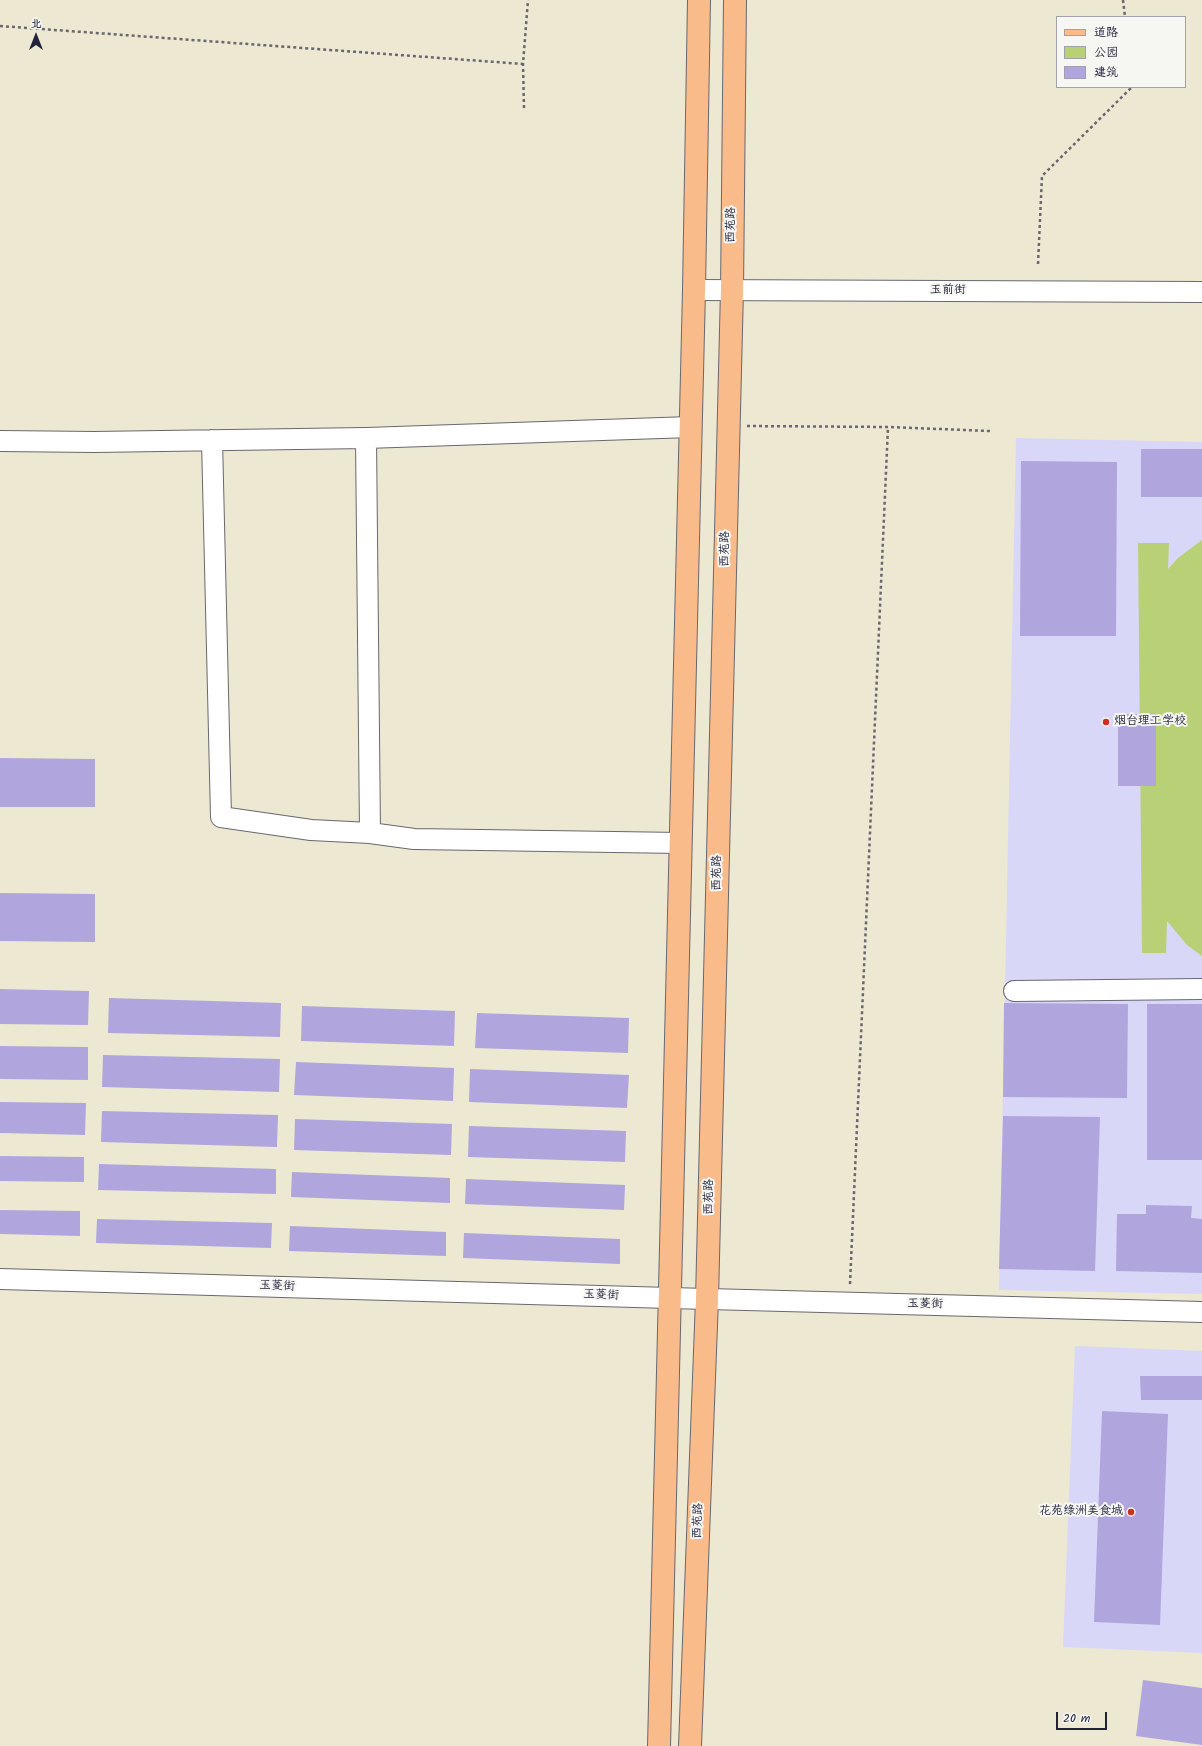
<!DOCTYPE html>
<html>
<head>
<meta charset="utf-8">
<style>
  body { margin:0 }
  #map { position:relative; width:1202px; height:1746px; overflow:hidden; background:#ede8d1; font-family:Kalam,"LXGW WenKai TC",sans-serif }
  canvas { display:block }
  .legend { position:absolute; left:1056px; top:16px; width:130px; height:72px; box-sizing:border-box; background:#f6f6f2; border:1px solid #a1a1a9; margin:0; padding:5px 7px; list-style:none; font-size:12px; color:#22223b }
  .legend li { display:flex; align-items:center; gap:8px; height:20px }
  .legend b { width:20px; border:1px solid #a1a1a9 }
  .north { position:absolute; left:16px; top:16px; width:40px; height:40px; -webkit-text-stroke:3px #f6f6f2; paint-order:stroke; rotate:0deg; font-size:11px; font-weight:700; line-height:16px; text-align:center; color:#22223b }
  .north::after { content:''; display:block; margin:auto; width:14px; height:18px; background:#22223b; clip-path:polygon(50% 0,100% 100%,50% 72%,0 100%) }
  .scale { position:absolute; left:1056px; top:1712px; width:51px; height:18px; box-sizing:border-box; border:2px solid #22223b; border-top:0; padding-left:5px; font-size:12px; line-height:14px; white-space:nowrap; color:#22223b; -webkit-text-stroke:3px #f6f6f2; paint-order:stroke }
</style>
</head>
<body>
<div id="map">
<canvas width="1202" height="1746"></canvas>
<ul class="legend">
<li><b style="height:5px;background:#fabb8b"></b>道路</li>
<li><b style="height:11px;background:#b8d176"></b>公园</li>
<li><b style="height:11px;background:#b1a5de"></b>建筑</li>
</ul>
<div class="north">北</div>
<div class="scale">20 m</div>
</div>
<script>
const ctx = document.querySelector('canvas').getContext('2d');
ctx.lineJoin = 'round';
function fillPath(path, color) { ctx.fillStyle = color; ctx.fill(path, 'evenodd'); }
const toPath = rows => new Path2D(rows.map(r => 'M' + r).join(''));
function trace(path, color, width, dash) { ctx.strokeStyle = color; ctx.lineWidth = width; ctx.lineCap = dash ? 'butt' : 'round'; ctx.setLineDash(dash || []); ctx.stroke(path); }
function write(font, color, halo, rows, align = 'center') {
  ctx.font = font + ' Kalam,"LXGW WenKai TC",sans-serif'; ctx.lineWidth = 4; ctx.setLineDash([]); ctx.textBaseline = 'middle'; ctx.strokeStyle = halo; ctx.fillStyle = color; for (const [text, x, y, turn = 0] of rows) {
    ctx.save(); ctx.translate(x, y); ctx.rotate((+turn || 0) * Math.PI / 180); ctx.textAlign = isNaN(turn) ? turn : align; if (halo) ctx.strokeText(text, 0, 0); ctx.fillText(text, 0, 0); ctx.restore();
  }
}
fillPath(toPath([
  [1016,438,1202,442,1202,1294,999,1290],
  [1075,1346,1202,1351,1202,1653,1063,1647]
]), '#d8d7f8');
fillPath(toPath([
  [1202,540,1202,956,1187,945,1167,921,1166,953,1142,953,1138,543,1169,543,1168,569,1178,558]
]), '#b8d176');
fillPath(toPath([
  [1141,449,1202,449,1202,497,1141,497],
  [1021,461,1117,462,1116,636,1020,636],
  [1118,714,1156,714,1156,786,1118,786],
  [0,758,95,759,95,807,0,807],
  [0,893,95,894,95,942,0,941],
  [0,989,89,991,88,1025,0,1024],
  [109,998,281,1003,280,1037,108,1033],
  [1004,1003,1128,1004,1127,1098,1003,1097],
  [1147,1004,1202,1004,1202,1160,1147,1160],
  [302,1006,455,1011,454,1046,301,1041],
  [477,1013,629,1018,628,1053,475,1048],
  [0,1046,88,1047,88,1080,0,1079],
  [103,1055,280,1059,279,1092,102,1087],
  [296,1062,454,1068,453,1101,294,1095],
  [470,1069,629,1075,627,1108,469,1102],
  [0,1102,86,1103,85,1135,0,1133],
  [102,1111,278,1115,277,1147,101,1142],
  [1003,1116,1100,1117,1095,1271,999,1269],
  [295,1119,452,1124,451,1155,294,1150],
  [469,1126,626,1131,625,1162,468,1157],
  [0,1156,84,1157,84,1182,0,1181],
  [99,1164,276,1169,276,1194,98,1190],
  [292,1172,450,1178,450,1203,291,1197],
  [466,1179,625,1185,624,1210,465,1204],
  [1146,1205,1192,1206,1191,1218,1202,1219,1202,1273,1116,1271,1117,1214,1146,1214],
  [0,1210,80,1211,80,1236,0,1234],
  [97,1219,272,1223,271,1248,96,1243],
  [290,1226,446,1232,446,1256,289,1251],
  [464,1233,620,1239,620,1264,463,1258],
  [1140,1376,1202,1376,1202,1400,1141,1400],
  [1102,1411,1168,1414,1160,1625,1094,1622],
  [1143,1680,1202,1688,1202,1745,1136,1736]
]), '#b1a5de');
const minor = toPath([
  [694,290,1202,292],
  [366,438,370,833],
  [212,440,221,817,311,830,370,833,414,839,681,843],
  [0,441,94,442,366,438,691,427],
  [1014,991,1202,989],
  [0,1279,670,1298,1202,1312]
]);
const major = toPath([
  [659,1746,694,290,699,0],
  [690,1746,707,1299,732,290,735,0]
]);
trace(minor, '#696770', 22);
trace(major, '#696770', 24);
trace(toPath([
  [1123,0,1125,17],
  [0,26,523,64],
  [524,108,523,64,528,0],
  [1038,264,1042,176,1132,87],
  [747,426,888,427,990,431],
  [850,1284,888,427]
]), '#696770', 2.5, [3, 3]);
trace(minor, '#fff', 20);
trace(major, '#fabb8b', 22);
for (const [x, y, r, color] of [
  [1106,722,4,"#c8321e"],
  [1131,1512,4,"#c8321e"]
]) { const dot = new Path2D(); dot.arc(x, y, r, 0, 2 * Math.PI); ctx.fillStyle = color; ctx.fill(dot); trace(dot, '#f6f6f2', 1.5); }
write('12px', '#22223b', '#f6f6f2', [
  ["西苑路",732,225,-89],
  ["玉前街",948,291],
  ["西苑路",726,549,-89],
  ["西苑路",718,873,-89],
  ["西苑路",710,1197,-89],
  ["玉菱街",277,1287,2],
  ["玉菱街",601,1296,2],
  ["玉菱街",925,1305,1],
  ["西苑路",699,1521,-88]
]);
write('12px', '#22223b', '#f6f6f2', [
  ["烟台理工学校",1114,722],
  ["花苑绿洲美食城",1123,1512,"right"]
], 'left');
</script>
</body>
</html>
